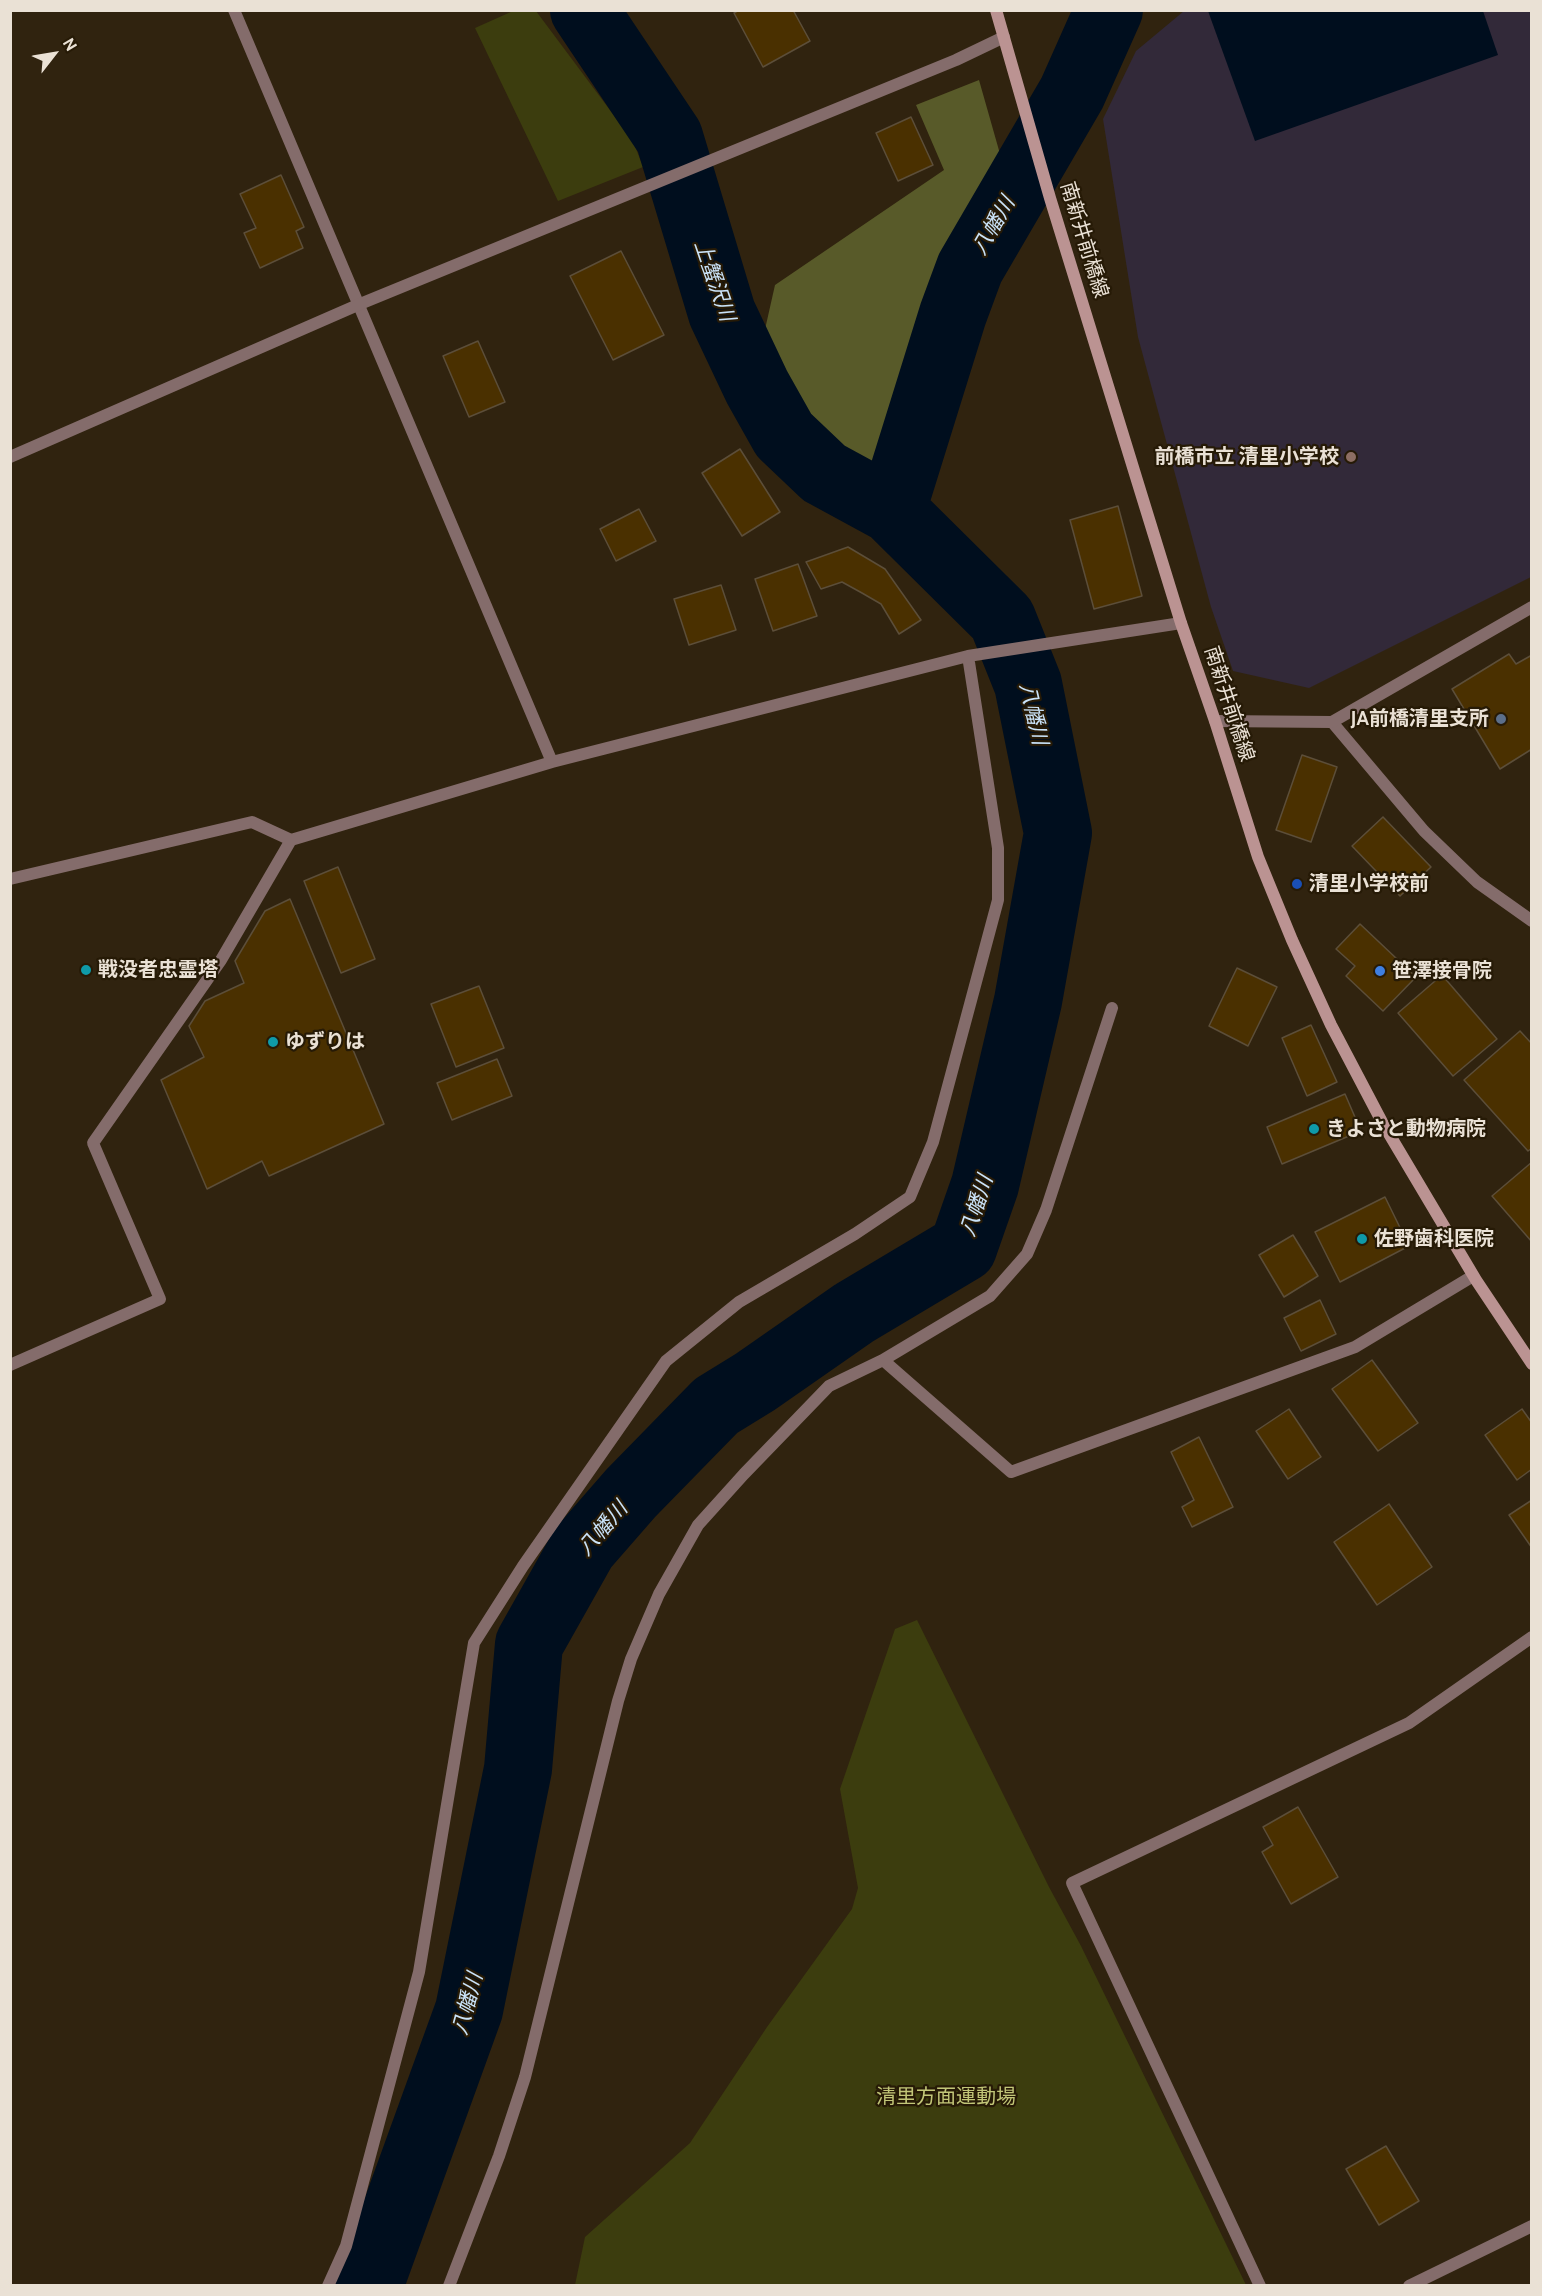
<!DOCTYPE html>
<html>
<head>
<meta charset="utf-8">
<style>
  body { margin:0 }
  #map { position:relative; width:1542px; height:2296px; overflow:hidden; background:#30230f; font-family:Cabin,sans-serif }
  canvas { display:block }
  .frame { position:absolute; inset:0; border:12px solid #eae1d5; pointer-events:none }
  .north { position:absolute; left:24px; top:24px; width:60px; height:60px; -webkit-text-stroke:4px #261a06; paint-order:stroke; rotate:59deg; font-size:16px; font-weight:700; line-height:24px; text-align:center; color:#eae1d5 }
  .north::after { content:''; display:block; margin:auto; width:21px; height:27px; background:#eae1d5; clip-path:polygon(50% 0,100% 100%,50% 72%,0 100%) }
</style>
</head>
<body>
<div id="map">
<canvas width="1542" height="2296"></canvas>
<div class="frame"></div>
<div class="north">N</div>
</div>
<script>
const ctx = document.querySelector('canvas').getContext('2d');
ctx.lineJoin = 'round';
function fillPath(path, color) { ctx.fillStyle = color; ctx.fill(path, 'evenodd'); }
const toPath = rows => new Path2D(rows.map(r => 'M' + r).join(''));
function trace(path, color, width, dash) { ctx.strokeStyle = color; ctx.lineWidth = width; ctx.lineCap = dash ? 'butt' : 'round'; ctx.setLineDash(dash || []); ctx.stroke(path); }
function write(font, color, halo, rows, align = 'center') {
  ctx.font = font + ' Cabin,"Noto Sans JP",sans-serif'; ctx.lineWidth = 4.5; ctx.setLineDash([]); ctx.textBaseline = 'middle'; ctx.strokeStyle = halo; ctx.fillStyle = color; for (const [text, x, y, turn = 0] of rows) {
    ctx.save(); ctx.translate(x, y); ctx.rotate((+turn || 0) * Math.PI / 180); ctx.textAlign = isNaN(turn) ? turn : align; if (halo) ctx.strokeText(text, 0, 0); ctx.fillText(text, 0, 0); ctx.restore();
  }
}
fillPath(toPath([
  [1184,11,1531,11,1531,577,1309,688,1233,671,1211,607,1138,337,1103,119,1136,51]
]), '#322939');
fillPath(toPath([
  [513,11,536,11,633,141,643,167,558,201,475,28],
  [917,1620,1049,1887,1081,1946,1246,2285,575,2285,585,2237,690,2143,767,2027,852,1909,858,1888,840,1789,895,1629]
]), '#3c3d0e');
fillPath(toPath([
  [979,80,1002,161,957,249,884,483,811,435,759,356,775,285,944,170,916,105]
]), '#585a29');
fillPath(toPath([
  [1208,11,1483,11,1498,55,1255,141]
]), '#000e1e');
trace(toPath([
  [892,510,953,314,970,268,1072,93,1109,10],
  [369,2286,469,2010,518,1769,529,1644,583,1548,631,1493,716,1406,755,1382,854,1313,963,1248,985,1185,1028,1001,1058,833,1028,684,1002,619,892,510,824,473,784,435,757,387,722,313,669,137,584,10]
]), '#000e1e', 68);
const building = toPath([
  [739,10,793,10,810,41,763,67,734,13,739,10],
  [911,117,933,165,898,181,876,133,911,117],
  [281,175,304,227,296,231,303,248,260,268,244,233,256,228,240,194,281,175],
  [621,251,664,335,613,360,570,276,621,251],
  [478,341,505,402,469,417,443,356,478,341],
  [740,449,780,512,742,536,702,473,740,449],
  [1118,506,1142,596,1094,609,1070,520,1118,506],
  [639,509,656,541,616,561,600,529,639,509],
  [848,547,885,569,921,620,899,634,881,604,862,593,842,582,821,589,806,562,848,547],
  [798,564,817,616,773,631,755,579,798,564],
  [721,585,736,630,689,645,674,599,721,585],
  [1509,654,1516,664,1532,655,1532,749,1500,769,1452,689,1509,654],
  [1302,755,1337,767,1311,842,1276,830,1302,755],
  [1383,817,1431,867,1400,896,1352,846,1383,817],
  [338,867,375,959,341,973,304,881,338,867],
  [290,899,384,1124,269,1176,262,1161,207,1189,161,1080,204,1057,189,1026,205,1001,244,983,235,961,265,911,290,899],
  [1360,924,1416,977,1383,1011,1346,976,1355,966,1336,949,1360,924],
  [1237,968,1277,987,1248,1046,1209,1026,1237,968],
  [1442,975,1497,1039,1453,1076,1398,1013,1442,975],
  [479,986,504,1048,456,1067,431,1004,479,986],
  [1311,1025,1337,1082,1307,1096,1282,1038,1311,1025],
  [1520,1031,1532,1044,1532,1148,1528,1151,1464,1080,1520,1031],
  [497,1059,512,1096,452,1120,437,1083,497,1059],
  [1345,1094,1361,1131,1282,1164,1267,1127,1345,1094],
  [1532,1162,1532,1242,1492,1196,1532,1162],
  [1385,1197,1409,1246,1340,1282,1315,1232,1385,1197],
  [1293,1235,1318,1276,1284,1297,1259,1255,1293,1235],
  [1320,1300,1336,1334,1301,1351,1284,1318,1320,1300],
  [1372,1360,1418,1423,1378,1451,1332,1389,1372,1360],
  [1289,1409,1321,1457,1288,1479,1256,1431,1289,1409],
  [1522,1409,1532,1423,1532,1469,1517,1480,1485,1435,1522,1409],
  [1199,1437,1233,1507,1192,1527,1182,1507,1194,1500,1171,1452,1199,1437],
  [1532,1500,1532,1548,1509,1515,1532,1500],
  [1389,1504,1432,1567,1377,1605,1334,1542,1389,1504],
  [1298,1807,1338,1877,1291,1904,1262,1852,1273,1845,1263,1827,1298,1807],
  [1386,2146,1419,2201,1379,2225,1346,2169,1386,2146]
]);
fillPath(building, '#4a3000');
trace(building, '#5c4e39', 1.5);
trace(toPath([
  [234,10,552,762],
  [1332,722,1424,831,1477,882,1532,921],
  [10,879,252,822,291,840,552,762,968,656,1181,623],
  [883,1360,1011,1472,1355,1347,1473,1276],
  [10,1365,160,1299,93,1143,221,960,291,840],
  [328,2286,346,2246,419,1972,474,1643,523,1566,666,1361,739,1302,855,1234,910,1197,933,1142,998,900,998,848,968,656],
  [449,2286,499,2156,525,2077,618,1701,631,1659,659,1594,698,1525,744,1474,829,1386,883,1360,990,1296,1027,1254,1046,1210,1112,1008],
  [1260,2286,1072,1883,1409,1723,1532,1637],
  [1409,2286,1532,2226]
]), '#846c6b', 12);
trace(toPath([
  [10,457,360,304,956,60,1004,37],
  [1215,721,1332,722,1532,607]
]), '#846c6b', 12);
trace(toPath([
  [996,10,1050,198,1181,623,1215,721,1258,857,1292,940,1331,1025,1382,1122,1476,1280,1532,1364]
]), '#bb9392', 12);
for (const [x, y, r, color] of [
  [1351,457,6,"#8d6e63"],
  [1501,719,6,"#5c6f8a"],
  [1297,884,6,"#1a4fb4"],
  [86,970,6,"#0f9aa8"],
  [1380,971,6,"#3f7fe0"],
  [273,1042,6,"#0f9aa8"],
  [1314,1129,6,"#0f9aa8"],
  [1362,1239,6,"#0f9aa8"]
]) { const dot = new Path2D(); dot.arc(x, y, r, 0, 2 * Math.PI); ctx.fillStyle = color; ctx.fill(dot); trace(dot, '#261a06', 2); }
write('20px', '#eae1d5', '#261a06', [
  ["南新井前橋線",1084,240,73],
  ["南新井前橋線",1229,704,72]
]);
write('bold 20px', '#eae1d5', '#261a06', [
  ["前橋市立 清里小学校",1339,457,"right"],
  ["JA前橋清里支所",1489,719,"right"],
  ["清里小学校前",1309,884],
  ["戦没者忠霊塔",98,970],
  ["笹澤接骨院",1392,971],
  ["ゆずりは",285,1042],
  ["きよさと動物病院",1326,1129],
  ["佐野歯科医院",1374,1239]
], 'left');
write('20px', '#c2c678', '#261a06', [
  ["清里方面運動場",946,2097]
]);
write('italic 21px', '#cae3f9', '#261a06', [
  ["八幡川",994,226,-60],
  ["上蟹沢川",714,281,71],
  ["八幡川",1033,714,77],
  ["八幡川",977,1206,-72],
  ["八幡川",603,1529,-49],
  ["八幡川",468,2004,-75]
]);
</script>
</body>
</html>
